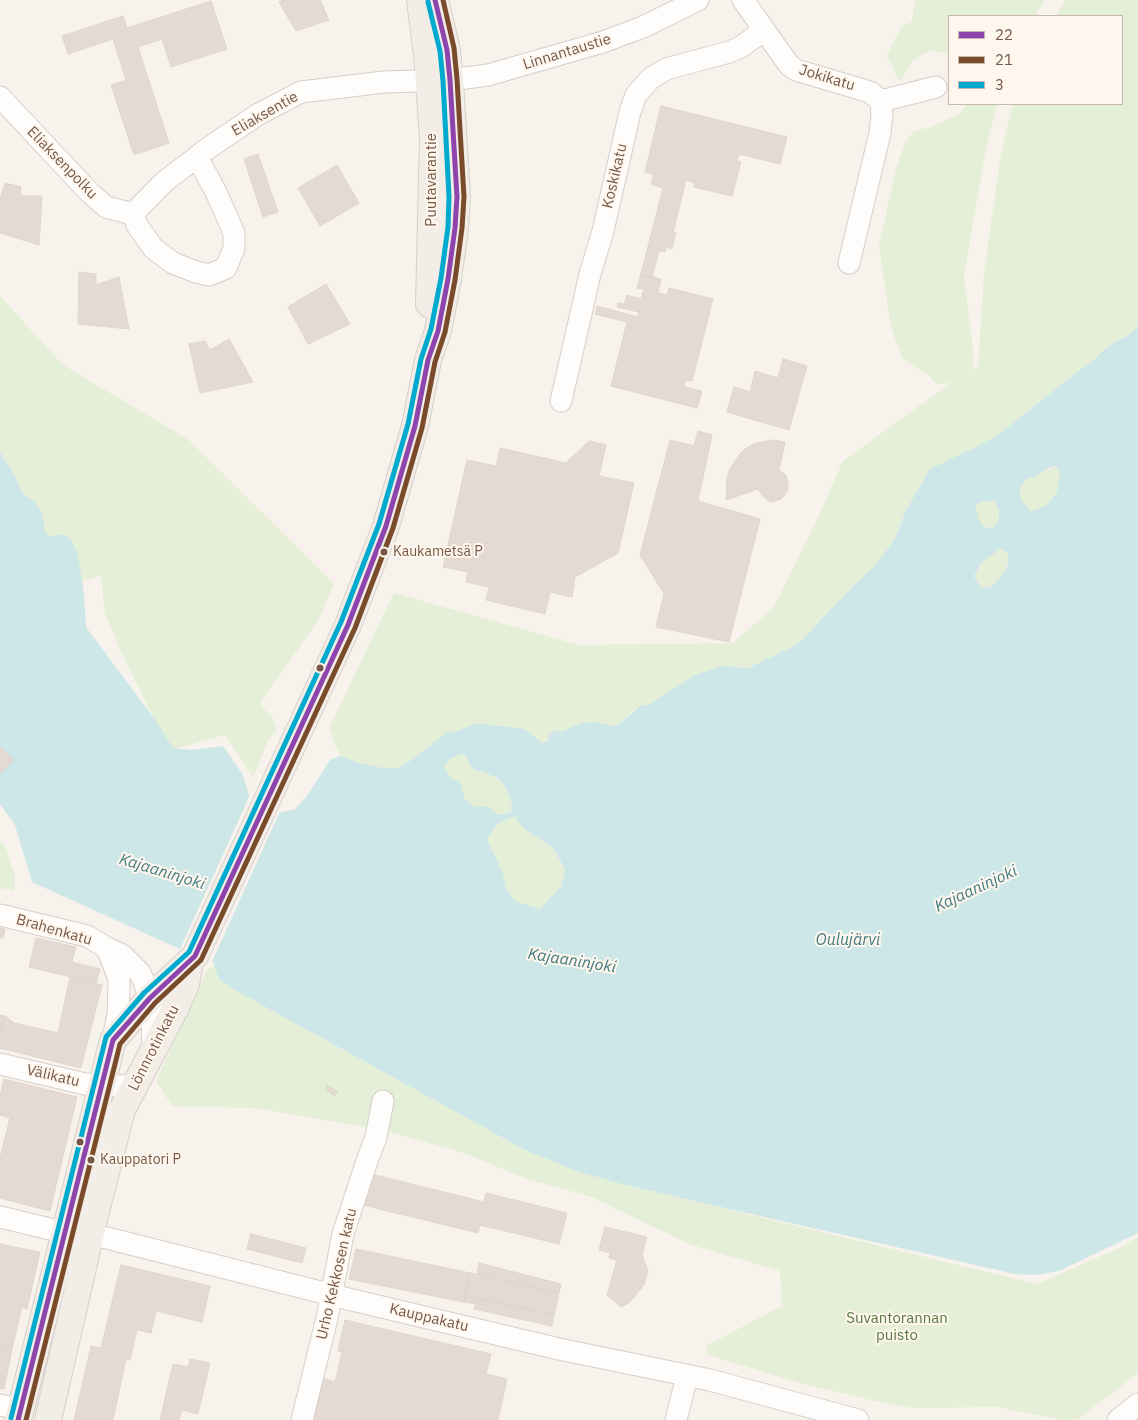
<!DOCTYPE html>
<html>
<head>
<meta charset="utf-8">
<style>
  body { margin:0 }
  #map { position:relative; width:1138px; height:1420px; overflow:hidden; background:#f7f2eb; font-family:"IBM Plex Sans",sans-serif }
  canvas { display:block }
  .legend { position:absolute; left:948px; top:15px; width:175px; height:90px; box-sizing:border-box; background:#fff7ed; border:1px solid #c8b7ac; margin:0; padding:6px 9px; list-style:none; font-size:15px; color:#76584b }
  .legend li { display:flex; align-items:center; gap:10px; height:25px }
  .legend b { width:25px; border:1px solid #c8b7ac }
</style>
</head>
<body>
<div id="map">
<canvas width="1138" height="1420"></canvas>
<ul class="legend">
<li><b style="height:6px;background:#8e44ad"></b>22</li>
<li><b style="height:6px;background:#7a4b2a"></b>21</li>
<li><b style="height:6px;background:#00a9ce"></b>3</li>
</ul>
</div>
<script>
const ctx = document.querySelector('canvas').getContext('2d');
ctx.lineJoin = 'round';
function fillPath(path, color) { ctx.fillStyle = color; ctx.fill(path, 'evenodd'); }
const toPath = rows => new Path2D(rows.map(r => 'M' + r).join(''));
function trace(path, color, width, dash) { ctx.strokeStyle = color; ctx.lineWidth = width; ctx.lineCap = dash ? 'butt' : 'round'; ctx.setLineDash(dash || []); ctx.stroke(path); }
function write(font, color, halo, rows, align = 'center') {
  ctx.font = font + ' "IBM Plex Sans",sans-serif'; ctx.lineWidth = 4; ctx.setLineDash([]); ctx.textBaseline = 'middle'; ctx.strokeStyle = halo; ctx.fillStyle = color; for (const [text, x, y, turn = 0] of rows) {
    ctx.save(); ctx.translate(x, y); ctx.rotate((+turn || 0) * Math.PI / 180); ctx.textAlign = isNaN(turn) ? turn : align; if (halo) ctx.strokeText(text, 0, 0); ctx.fillText(text, 0, 0); ctx.restore();
  }
}
fillPath(toPath([
  [915,0,1045,0,1035,16,949,16,949,54,930,50,912,61,900,82,887,55,902,26,912,22],
  [1066,0,1138,0,1138,326,1126,337,1114,342,1103,351,1093,361,1077,372,998,435,921,483,915,496,905,512,896,537,875,566,854,585,798,644,748,668,720,666,695,675,648,705,633,711,616,726,596,722,581,723,542,743,525,729,476,723,453,733,399,768,384,768,361,764,340,756,329,728,394,593,579,645,733,643,774,607,822,509,843,461,951,383,937,384,929,376,902,358,891,327,879,246,896,169,905,142,915,130,928,128,960,114,967,104,997,104,986,148,964,276,974,360,972,370,978,367,984,273,1001,154,1013,104,1122,104,1122,16,1056,16],
  [0,296,63,365,189,440,334,584,318,621,261,701,262,707,271,716,277,729,268,741,253,777,225,735,173,749,153,717,117,643,117,641,105,613,101,575,80,582,50,537,45,532,34,501,24,495,19,487,15,476,0,452],
  [1057,466,1061,475,1057,492,1046,506,1031,511,1021,500,1020,487,1028,478],
  [983,501,994,501,999,509,999,519,993,529,983,526,978,518,974,505],
  [1001,547,1008,553,1008,564,1001,578,991,587,981,588,974,576,982,562],
  [463,754,466,756,471,766,475,770,486,773,499,779,507,788,512,805,511,812,498,815,493,811,476,807,465,800,460,782,451,778,443,766,451,758],
  [512,817,515,817,524,829,553,848,565,869,561,887,540,909,516,903,507,890,487,839,496,825],
  [0,842,5,846,15,877,14,891,0,888],
  [215,965,219,979,233,989,525,1150,576,1171,623,1184,1037,1284,1124,1246,1138,1237,1138,1373,1078,1419,1063,1420,997,1407,913,1408,883,1403,800,1383,708,1355,706,1346,782,1306,780,1271,689,1244,592,1197,527,1179,464,1153,397,1134,354,1125,256,1108,172,1106,156,1081,207,970]
]), '#e5eed6');
fillPath(toPath([
  [1138,326,1138,1233,1059,1271,1036,1275,1015,1274,694,1201,622,1184,576,1171,525,1150,233,989,219,979,213,962,173,946,32,882,15,825,0,804,0,452,15,476,19,487,24,495,34,501,42,512,45,532,50,537,64,534,72,540,78,555,84,593,86,627,156,721,173,748,191,750,223,746,243,775,251,802,267,814,294,810,307,796,330,760,340,756,362,764,384,768,399,768,416,757,447,732,453,733,476,723,525,729,542,743,548,741,550,734,557,730,562,732,581,723,596,722,616,726,642,705,648,705,695,675,720,666,748,668,798,644,854,585,875,566,896,537,905,512,930,469,978,446,998,435,1077,372,1093,361,1103,351,1114,342,1126,337],
  [1056,466,1060,475,1057,492,1046,506,1031,511,1021,500,1020,487,1028,478,1034,477,1049,468],
  [983,501,994,501,999,509,999,519,993,529,983,526,978,518,975,505],
  [1001,548,1008,553,1008,564,1001,577,991,587,981,588,974,576,982,562],
  [463,754,466,756,471,766,475,770,486,773,499,779,506,788,512,805,511,812,498,815,487,806,476,807,465,800,460,782,451,778,444,766,451,758],
  [512,817,515,817,524,829,553,848,565,869,561,887,540,909,516,902,507,890,502,871,487,840,496,825]
]), '#cde7e8');
fillPath(toPath([
  [251,793,254,800,268,811,281,809,211,964,179,951]
]), '#f7f2eb');
const building = toPath([
  [283,0,320,0,329,20,296,31,279,2,283,0],
  [211,1,227,49,171,67,162,39,138,47,169,143,134,155,111,85,126,80,113,39,68,54,62,36,123,16,127,28,211,1],
  [661,106,787,137,780,164,739,154,737,161,741,162,732,196,694,187,695,183,686,180,673,233,676,233,672,249,666,247,665,252,659,251,652,277,641,274,663,188,651,184,654,174,645,172,661,106],
  [258,154,278,212,263,217,244,159,258,154],
  [337,165,359,203,320,226,298,188,337,165],
  [5,183,21,187,20,196,42,196,39,245,0,233,0,200,5,183],
  [79,272,96,274,96,285,119,277,129,329,78,324,79,272],
  [641,274,661,279,658,293,667,295,669,288,713,299,692,381,686,380,684,387,702,391,697,408,611,386,627,322,595,314,597,306,638,317,639,312,617,307,618,303,624,304,627,295,641,299,644,289,637,288,641,274],
  [326,284,350,324,308,344,288,307,326,284],
  [229,339,253,382,200,393,189,344,205,341,210,350,229,339],
  [783,359,807,366,789,430,727,412,734,387,750,392,755,371,778,378,783,359],
  [698,431,712,435,698,501,760,519,729,642,656,627,664,594,640,555,670,440,694,446,698,431],
  [773,440,785,442,779,470,786,475,788,483,788,489,785,495,781,499,770,502,762,495,758,489,726,500,727,478,730,469,739,455,746,448,756,443,773,440],
  [589,441,606,445,599,476,634,483,618,553,575,577,572,597,550,592,545,614,486,600,489,587,466,582,468,572,443,567,467,460,496,466,500,448,566,463,589,441],
  [0,747,14,760,0,774,0,747],
  [0,928,5,929,3,938,0,938,0,928],
  [36,938,76,947,72,962,100,969,96,983,29,967,36,938],
  [70,977,102,985,81,1068,0,1048,0,1037,5,1016,14,1023,58,1033,70,977],
  [0,1015,5,1016,0,1037,0,1015],
  [4,1079,77,1097,50,1211,0,1198,0,1158,10,1118,0,1115,0,1098,4,1079],
  [327,1085,338,1092,335,1096,325,1089,327,1085],
  [371,1174,484,1202,486,1193,567,1213,559,1244,480,1225,478,1233,363,1205,371,1174],
  [605,1227,647,1237,642,1255,648,1271,644,1285,630,1302,621,1307,607,1295,617,1260,609,1258,610,1253,599,1250,605,1227],
  [251,1234,306,1248,302,1263,247,1249,251,1234],
  [0,1244,40,1252,27,1309,22,1307,12,1349,0,1346,0,1244],
  [356,1249,470,1273,464,1302,349,1279,356,1249],
  [479,1263,561,1284,559,1293,477,1274,479,1263],
  [121,1265,210,1286,202,1322,156,1311,151,1333,137,1330,130,1360,126,1359,113,1420,74,1420,91,1346,101,1348,121,1265],
  [470,1273,559,1293,554,1315,477,1298,476,1304,464,1302,470,1273],
  [477,1298,554,1315,552,1326,474,1309,477,1298],
  [345,1320,491,1354,486,1374,507,1379,498,1420,312,1420,322,1378,335,1382,342,1352,338,1351,345,1320],
  [0,1346,12,1349,4,1389,0,1388,0,1346],
  [190,1359,210,1363,198,1414,182,1410,179,1420,160,1420,173,1364,188,1367,190,1359]
]);
fillPath(building, '#e4dad3');
trace(building, '#e0d5cd', 1);
const minor = toPath([
  [743,0,789,65,796,70,870,92,881,101,936,87],
  [0,97,89,192,106,207,133,214],
  [133,214,164,182,207,149,257,115,301,92,384,82,450,80,488,75,603,42,643,27,698,0],
  [133,214,137,225,153,248,173,263,196,272,209,275,226,268,234,248,234,233,216,192,197,157],
  [849,263,880,133,882,114,881,101],
  [561,401,590,274,603,231,630,112,636,95,650,79,666,69,729,52,741,47,764,30],
  [0,915,87,936,107,948,122,955,140,973,145,984,152,1008,153,1051],
  [107,948,119,979,119,987,118,1014,113,1040],
  [0,1064,85,1084,121,1086,135,1084],
  [0,1217,50,1229,107,1238,348,1299,559,1349,710,1380,858,1420],
  [0,1405,21,1409],
  [302,1420,327,1318,343,1234,367,1161,376,1137,383,1101],
  [676,1420,687,1376],
  [1118,1420,1138,1404]
]);
const major = toPath([
  [420,1,427,54,433,138,429,304],
  [18,1420,113,1040,150,998,195,956,348,625,386,526,415,426,428,360,438,331,448,279,455,228,457,197,450,80,447,50,435,0],
  [48,1420,95,1215,122,1110,175,1009,186,984,190,962]
]);
trace(minor, '#d6cec8', 23);
trace(major, '#d8cfca', 28);
trace(minor, '#fefdfc', 21);
trace(major, '#f2ede6', 26);
trace(toPath([
  [18,1420,113,1040,150,998,195,956,348,625,386,526,415,426,428,360,438,331,448,279,455,228,457,197,450,80,447,50,435,0]
]), '#8e44ad', 5);
trace(toPath([
  [26,1420,120,1044,155,1003,201,960,355,628,393,528,422,428,435,362,445,332,455,280,462,228,464,197,457,79,454,48,443,0]
]), '#7a4b2a', 5);
trace(toPath([
  [11,1418,106,1037,144,993,189,952,341,622,379,524,408,424,421,359,431,329,441,278,448,227,449,197,443,81,440,51,428,2]
]), '#00a9ce', 5);
for (const [x, y, r, color] of [
  [384,552,4.5,"#76584b"],
  [320,668,4.5,"#76584b"],
  [80,1142,4.5,"#76584b"],
  [91,1160,4.5,"#76584b"]
]) { const dot = new Path2D(); dot.arc(x, y, r, 0, 2 * Math.PI); ctx.fillStyle = color; ctx.fill(dot); trace(dot, '#fff7ed', 2); }
write('14px', '#76584b', '#fff7ed', [
  ["Kaukametsä P",393,552],
  ["Kauppatori P",100,1160]
], 'left');
write('15px', '#76584b', '#fff7ed', [
  ["Linnantaustie",567,52,-17],
  ["Jokikatu",827,78,17],
  ["Eliaksentie",265,114,-30],
  ["Eliaksenpolku",62,163,46],
  ["Koskikatu",615,176,-77],
  ["Puutavarantie",432,180,-90],
  ["Brahenkatu",54,930,16],
  ["Lönnrotinkatu",154,1048,-63],
  ["Välikatu",53,1076,13],
  ["Urho Kekkosen katu",337,1274,-77],
  ["Kauppakatu",429,1318,13]
]);
write('15px', '#567b42', '#fff7ed', [
  ["Suvantorannan",897,1319],
  ["puisto",897,1336]
]);
write('italic 16px', '#417b82', '#fff7ed', [
  ["Kajaaninjoki",162,872,17],
  ["Kajaaninjoki",976,889,-25],
  ["Oulujärvi",848,940],
  ["Kajaaninjoki",572,961,9]
]);
</script>
</body>
</html>
